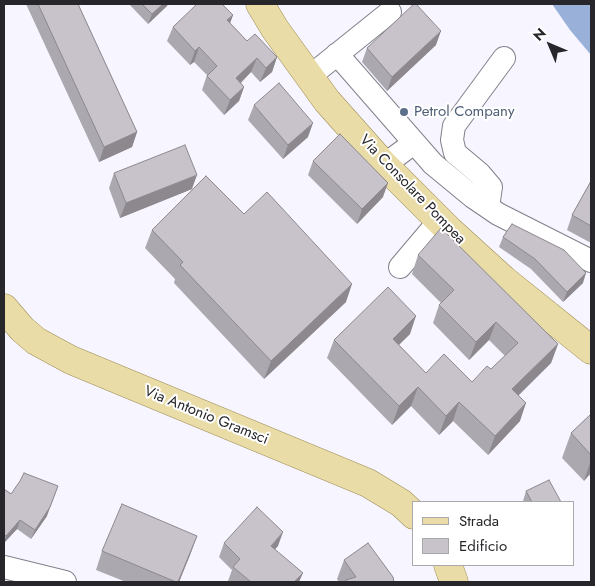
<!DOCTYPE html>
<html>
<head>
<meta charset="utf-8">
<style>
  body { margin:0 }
  #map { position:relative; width:595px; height:586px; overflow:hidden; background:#f7f5ff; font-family:Jost,sans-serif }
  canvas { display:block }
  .frame { position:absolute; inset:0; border:5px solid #27262a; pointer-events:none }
  .legend { position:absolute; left:412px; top:501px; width:162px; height:65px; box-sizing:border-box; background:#fff; border:1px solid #a9a8aa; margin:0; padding:6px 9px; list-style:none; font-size:15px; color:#27262a }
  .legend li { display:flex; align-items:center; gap:10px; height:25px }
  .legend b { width:25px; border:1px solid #a9a8aa }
  .north { position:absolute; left:525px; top:20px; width:50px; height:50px; -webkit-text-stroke:4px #fff; paint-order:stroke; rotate:315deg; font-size:14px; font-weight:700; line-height:20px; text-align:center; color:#27262a }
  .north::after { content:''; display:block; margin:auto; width:18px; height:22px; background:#27262a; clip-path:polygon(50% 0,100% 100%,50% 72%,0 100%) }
</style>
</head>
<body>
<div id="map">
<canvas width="595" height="586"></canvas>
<div class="frame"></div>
<ul class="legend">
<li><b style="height:6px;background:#eadca7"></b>Strada</li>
<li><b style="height:14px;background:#c8c3cb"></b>Edificio</li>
</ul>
<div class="north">N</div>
</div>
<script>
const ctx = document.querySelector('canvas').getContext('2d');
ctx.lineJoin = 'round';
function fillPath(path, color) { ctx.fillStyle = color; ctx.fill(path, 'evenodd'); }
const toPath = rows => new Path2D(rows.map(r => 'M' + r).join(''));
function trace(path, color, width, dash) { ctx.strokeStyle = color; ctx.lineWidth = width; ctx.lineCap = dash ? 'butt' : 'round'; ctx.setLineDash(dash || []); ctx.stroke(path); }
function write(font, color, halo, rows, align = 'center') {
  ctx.font = font + ' Jost,sans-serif'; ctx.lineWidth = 4; ctx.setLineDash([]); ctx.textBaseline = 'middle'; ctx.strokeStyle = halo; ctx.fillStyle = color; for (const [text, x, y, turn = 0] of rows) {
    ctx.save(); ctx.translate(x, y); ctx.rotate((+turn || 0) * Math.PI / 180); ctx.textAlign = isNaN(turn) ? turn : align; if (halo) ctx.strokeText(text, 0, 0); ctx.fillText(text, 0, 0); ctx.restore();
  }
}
fillPath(toPath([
  [552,4,591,4,591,55,570,30]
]), '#99b1d9');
const minor = toPath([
  [337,54,433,164,473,197,498,214,591,261],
  [309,77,390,12],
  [384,165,414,143],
  [488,207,491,187,480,174,455,153,452,140,454,126,504,58],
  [400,267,439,221],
  [4,567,65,582]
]);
const major = toPath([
  [260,4,275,29,327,101,384,165,449,230,504,280,591,350],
  [4,308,22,329,36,341,71,360,368,483,401,503,414,515],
  [448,565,454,582]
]);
trace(minor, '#828089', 24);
trace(major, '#9d8d56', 29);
trace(minor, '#fff', 22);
trace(major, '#eadca7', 28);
fillPath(toPath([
  [26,4,78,4,137,132,132,147,99,162],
  [129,4,168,4,167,6,148,24],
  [233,15,230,23,247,41,277,57,272,72,260,82,251,72,241,83,244,87,239,101,224,115,202,90,207,75,194,62,190,65,167,41,173,27],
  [436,45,387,91,362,62,367,48],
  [254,105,308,137,283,159,248,120],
  [313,161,383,197,357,224,308,175],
  [114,173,192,189,120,218,109,188],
  [591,181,591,243,567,230,572,215],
  [244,214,346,302,264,379,174,283,175,279,145,248,152,230],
  [503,237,583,283,563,302,531,269,499,247],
  [418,255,558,344,551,363,518,395,520,421,488,455,453,421,439,435,411,406,392,425,327,358,334,340,410,334,399,345,426,373,472,382,491,369,505,356,489,340,469,360,433,323,439,305,441,303,412,274],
  [591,414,591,477,589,475,584,481,562,458,571,433],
  [4,489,47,516,31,539,17,529,4,543],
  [526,491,561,502,523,502,523,501],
  [197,536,190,555,179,582,126,582,96,570,102,551],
  [224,543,278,546,275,549,299,582,229,582,228,581,232,570,219,557],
  [344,560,394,582,339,582,337,579]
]), '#aca8af');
fillPath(toPath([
  [163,4,168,4,167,6,148,24,152,14],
  [233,15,228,29,227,20],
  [441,31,436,45,387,91,392,77],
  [199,47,194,62,190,65,195,51],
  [277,57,272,72,260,82,266,68],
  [257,58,251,72,231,92,236,78],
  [244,87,239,101,224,115,230,100],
  [313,123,308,137,283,159,288,145],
  [137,132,132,147,99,162,104,147],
  [197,175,192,189,120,218,126,203],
  [388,183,383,197,357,224,362,209],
  [586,273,583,283,563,302,567,292],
  [352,284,346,302,264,379,271,361],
  [416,316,410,334,386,357,393,339],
  [496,322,489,340,469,360,476,342],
  [558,344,551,363,506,408,512,389],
  [418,387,411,406,392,425,399,406],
  [459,402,453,421,439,435,446,416],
  [526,403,520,421,488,455,495,436],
  [591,460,591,470,589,475,584,481],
  [58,486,47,516,31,539,35,530],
  [20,520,17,529,4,543,6,536],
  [283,532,278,546,265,560,271,546],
  [197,536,190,555,179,582,178,582],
  [303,573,299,582,294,582]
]), '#8c888e');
const building = toPath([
  [38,4,78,4,137,132,104,147,38,4],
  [142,4,163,4,152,14,142,4],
  [197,4,222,4,233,15,227,20,247,41,255,34,277,57,266,68,257,58,236,78,244,87,230,100,207,76,217,66,199,47,195,51,173,27,197,4],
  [414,4,416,4,441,31,392,77,367,48,414,4],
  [279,83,313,123,288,145,254,105,279,83],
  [340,134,388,183,362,209,313,161,340,134],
  [185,145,197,175,126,203,114,173,185,145],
  [206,176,244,214,267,192,352,284,271,361,180,265,183,262,152,230,206,176],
  [591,181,591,226,572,215,591,181],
  [512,224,564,250,586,273,567,292,535,259,503,237,512,224],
  [441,228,558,344,512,389,526,403,495,436,459,402,446,416,418,387,399,406,334,340,388,287,416,316,393,339,426,373,444,354,472,382,487,366,491,369,518,343,496,322,476,342,439,305,454,290,418,255,441,228],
  [591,414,591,455,571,433,591,414],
  [24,473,58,486,50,507,35,530,20,520,6,536,4,534,4,489,11,494,20,481,24,473],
  [549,480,561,502,532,502,526,491,549,480],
  [122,504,197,536,178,582,176,582,102,551,122,504],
  [257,507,283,532,271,546,303,573,294,582,251,582,233,567,240,559,224,543,257,507],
  [368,543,393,577,394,582,346,582,346,580,356,577,344,560,368,543]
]);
fillPath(building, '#c8c3cb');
trace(building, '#8c888e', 1);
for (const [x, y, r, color] of [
  [404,112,5,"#5c6f8a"]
]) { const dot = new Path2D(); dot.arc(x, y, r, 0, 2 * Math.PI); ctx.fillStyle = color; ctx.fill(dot); trace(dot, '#fff', 2); }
write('15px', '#4e5e75', '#fff', [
  ["Petrol Company",414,112]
], 'left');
write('15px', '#27262a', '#fff', [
  ["Via Consolare Pompea",412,190,46],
  ["Via Antonio Gramsci",206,416,22]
]);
</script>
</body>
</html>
